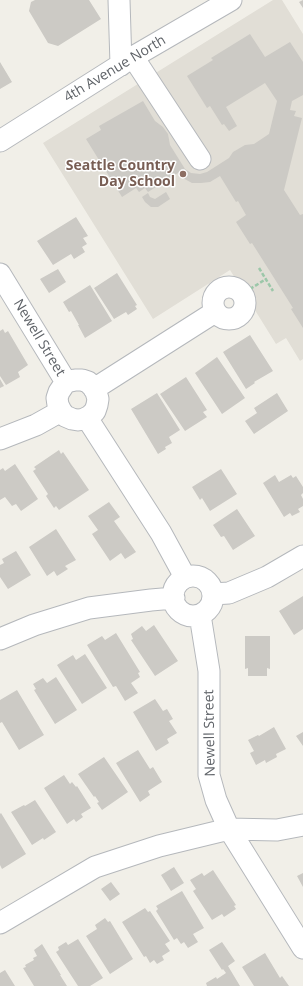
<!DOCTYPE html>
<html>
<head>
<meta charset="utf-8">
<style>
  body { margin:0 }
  canvas { display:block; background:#f1efe8 }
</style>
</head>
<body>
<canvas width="303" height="986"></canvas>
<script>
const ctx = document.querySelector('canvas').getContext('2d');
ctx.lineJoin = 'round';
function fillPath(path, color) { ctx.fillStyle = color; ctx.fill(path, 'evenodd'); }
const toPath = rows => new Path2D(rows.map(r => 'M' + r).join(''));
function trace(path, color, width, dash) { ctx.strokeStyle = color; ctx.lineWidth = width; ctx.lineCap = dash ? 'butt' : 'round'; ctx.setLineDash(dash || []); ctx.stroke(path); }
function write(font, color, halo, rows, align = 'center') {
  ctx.font = font + ' "Open Sans",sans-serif'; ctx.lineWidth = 3; ctx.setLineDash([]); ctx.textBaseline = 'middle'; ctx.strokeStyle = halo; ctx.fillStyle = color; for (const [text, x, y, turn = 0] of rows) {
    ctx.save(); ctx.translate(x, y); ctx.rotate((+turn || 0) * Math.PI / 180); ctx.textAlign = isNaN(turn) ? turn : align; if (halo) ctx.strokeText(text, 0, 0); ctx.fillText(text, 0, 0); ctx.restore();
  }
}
fillPath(toPath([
  [273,0,282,0,303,34,303,359,300,361,286,338,276,344,230,270,153,319,43,143]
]), '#e1ded6');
fillPath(toPath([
  [35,0,89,0,101,19,58,46,48,43,29,11,31,2],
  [303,0,303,8,299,2],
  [250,34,265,57,290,42,303,62,303,95,292,101,290,110,296,111,294,116,302,118,284,190,300,215,303,214,303,328,291,309,293,308,252,243,250,244,236,222,246,215,238,201,236,202,220,176,210,182,201,183,192,183,181,177,178,173,148,192,145,188,139,192,136,188,122,197,86,139,101,130,99,126,143,101,155,121,163,127,168,134,170,145,185,169,191,173,200,174,207,172,229,158,233,152,245,145,254,144,269,134,277,101,265,83,226,107,237,126,229,131,224,124,222,125,210,106,207,108,187,76,213,60,211,58],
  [0,62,12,82,0,89],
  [166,192,170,199,158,207,151,207,145,202,142,197,148,193,150,197,155,199],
  [76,217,88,236,83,238,87,244,82,247,85,252,74,259,71,254,53,265,37,241],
  [58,269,66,282,49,293,40,279],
  [117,273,137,305,135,306,137,309,128,315,126,312,114,319,94,288],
  [90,285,112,321,85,338,78,325,79,325,71,311,69,312,63,302],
  [3,329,5,333,8,331,28,365,18,372,20,377,6,385,0,376,0,331],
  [250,335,273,371,254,382,255,383,246,389,223,352],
  [217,357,245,398,222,414,195,373],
  [186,377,207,410,203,412,207,417,185,431,160,394],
  [0,379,4,386,0,388],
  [157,393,180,430,169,437,172,443,165,447,166,449,158,454,131,409],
  [277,393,288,411,254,434,245,421,257,413,254,408],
  [59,450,61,454,63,452,89,490,59,510,56,506,54,508,46,496,48,494,33,471,36,469,34,467],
  [15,464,38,499,21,511,16,504,12,506,5,497,0,500,0,470,3,468,5,471],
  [221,469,237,494,210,511,202,498,200,500,192,487],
  [275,475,279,482,291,475,293,478,296,476,303,487,303,493,301,495,303,499,303,506,298,509,300,512,292,516,290,513,284,517,263,483],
  [109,502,120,517,114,521,136,552,125,559,121,553,110,561,92,534,98,530,88,516],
  [237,509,255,536,233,550,224,536,221,537,213,525],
  [56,529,76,560,65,566,68,569,57,576,54,571,47,576,29,547],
  [16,551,31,575,8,589,0,577,0,565,4,563,2,559],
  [303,596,303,629,294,635,279,611],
  [154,625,178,661,155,676,131,640,133,639,131,634,142,626,146,631],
  [116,633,140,672,138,673,140,677,131,683,138,693,125,701,116,686,113,687,87,645,102,636,105,640],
  [245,636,270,636,270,669,267,668,267,676,248,676,248,668,245,669],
  [85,654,107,688,82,704,57,665,73,655,76,660],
  [56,677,77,710,55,724,34,690,36,689,33,684,43,678,47,683],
  [17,690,44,735,19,750,2,722,0,723,0,700],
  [155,699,163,711,167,709,173,719,169,721,177,733,167,739,169,743,156,751,133,712],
  [274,727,286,749,276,754,277,757,266,763,265,760,256,765,250,753,254,751,248,740,258,735,259,736],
  [303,732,303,746,296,736],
  [138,750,150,769,153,767,162,782,148,791,150,795,140,802,116,763],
  [104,757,128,792,102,810,97,803,99,802,95,796,94,797,78,774],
  [64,775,70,784,72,782,76,787,77,786,91,808,81,814,83,817,76,822,74,819,67,824,44,788],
  [35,800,56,832,44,840,43,838,32,845,11,812,24,805,25,806],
  [1,813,26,854,2,869,0,865,0,814],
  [174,867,184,883,171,891,161,875],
  [213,870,236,905,234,906,236,909,224,917,222,914,212,920,193,891,196,889,190,880,202,873,204,876],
  [303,873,303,887,297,876],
  [111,882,120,894,110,901,101,889],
  [182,891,204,928,193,934,198,942,188,948,184,942,181,944,177,938,174,940,156,911,158,909,156,906],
  [145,908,148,912,150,911,170,941,165,944,170,951,162,956,164,960,157,964,154,960,150,963,146,956,144,957,122,922],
  [105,918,108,922,110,921,133,959,110,974,86,936,97,929,95,925],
  [78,939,103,978,90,986,78,986,56,952,59,950,58,947,66,942,68,945],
  [222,942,235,961,228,966,240,986,207,986,206,983,216,977,217,979,226,973,223,969,222,970,209,950],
  [42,944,61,975,60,975,67,986,34,986,23,968,26,967,25,965,34,960,33,958,37,956,34,950],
  [265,953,280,978,282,976,289,986,254,986,242,967],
  [5,970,15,986,0,986,0,973]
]), '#cccac5');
const minor = toPath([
  [119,0,121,65],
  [133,57,200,159],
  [0,141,133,57,231,0],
  [0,274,66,382],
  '213 303a16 16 0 1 1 32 0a16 16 0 1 1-32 0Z',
  [75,380,82,380,88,382,93,387,96,392,98,399,97,405,95,411,90,416,84,419,78,420,72,419,65,416,61,411,58,405,57,398,59,392,63,386,66,382,75,380],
  [94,389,215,312],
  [87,418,161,533,185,577],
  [0,439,36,425,61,411],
  '173 596a20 20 0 1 1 40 0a20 20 0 1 1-40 0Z',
  [213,594,229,593,267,577,303,556],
  [200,615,209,671,209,775,216,800,229,829,303,948],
  [0,639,34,625,89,608,151,600,174,598],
  [0,923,95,867,159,846,229,829,277,830,303,825]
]);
trace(minor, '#b5b8bc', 23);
trace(toPath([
  [259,268,273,291],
  [250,289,266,279]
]), '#9cc7a9', 2.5, [4, 2]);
trace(minor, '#fff', 21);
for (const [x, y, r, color] of [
  [183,174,4,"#8d6e63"]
]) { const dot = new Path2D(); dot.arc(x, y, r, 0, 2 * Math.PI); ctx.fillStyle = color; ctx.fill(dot); trace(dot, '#fff', 1.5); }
write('14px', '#5f6368', '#fff', [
  ["4th Avenue North",115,69,-31],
  ["Newell Street",39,338,59],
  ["Newell Street",210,733,-91]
]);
write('bold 14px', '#785e54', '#fff', [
  ["Seattle Country",175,166],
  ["Day School",175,182]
], 'right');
</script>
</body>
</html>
